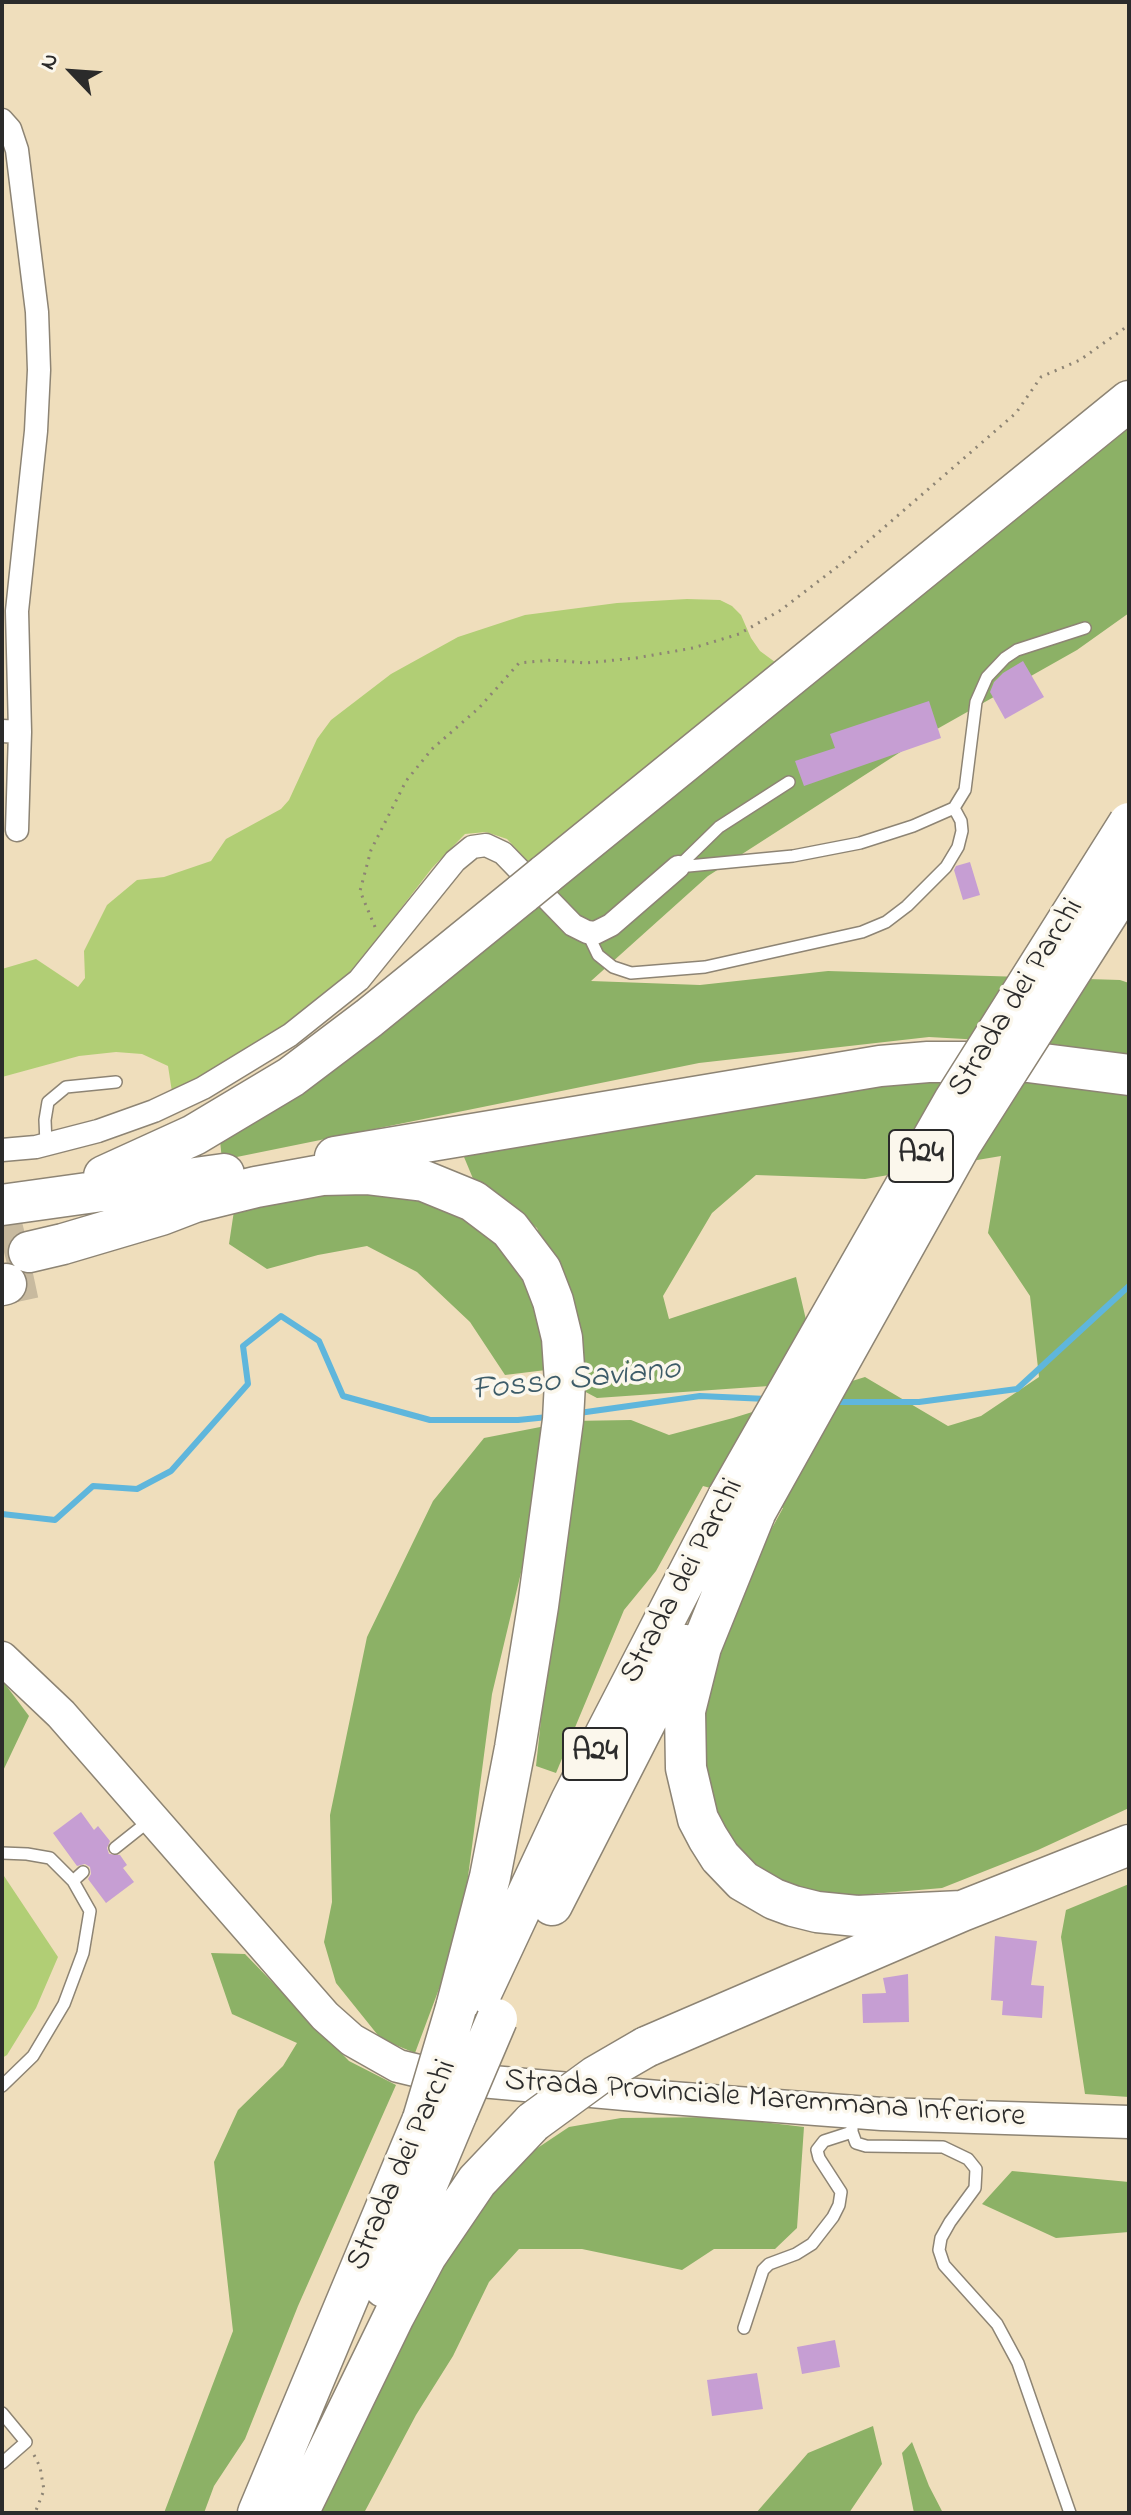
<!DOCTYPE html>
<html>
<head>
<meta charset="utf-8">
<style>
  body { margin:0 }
  #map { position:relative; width:1131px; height:2515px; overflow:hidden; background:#efdebc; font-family:"Indie Flower",sans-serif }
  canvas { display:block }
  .frame { position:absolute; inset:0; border:4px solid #2b2b2b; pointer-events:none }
  .north { position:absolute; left:32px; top:32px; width:80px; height:80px; -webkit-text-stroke:6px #fbf7ec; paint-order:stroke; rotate:295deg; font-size:22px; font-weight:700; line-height:32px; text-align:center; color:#2b2b2b }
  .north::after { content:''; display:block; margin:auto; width:28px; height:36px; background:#2b2b2b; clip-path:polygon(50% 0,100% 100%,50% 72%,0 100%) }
</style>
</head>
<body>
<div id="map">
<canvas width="1131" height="2515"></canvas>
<div class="frame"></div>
<div class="north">N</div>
</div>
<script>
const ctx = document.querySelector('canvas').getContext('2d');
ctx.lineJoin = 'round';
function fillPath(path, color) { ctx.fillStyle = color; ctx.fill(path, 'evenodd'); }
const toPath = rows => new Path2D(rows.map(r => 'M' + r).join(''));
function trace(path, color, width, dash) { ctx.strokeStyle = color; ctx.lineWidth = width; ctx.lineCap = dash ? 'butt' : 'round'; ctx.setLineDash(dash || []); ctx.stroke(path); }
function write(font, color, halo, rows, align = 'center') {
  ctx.font = font + ' "Indie Flower",sans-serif'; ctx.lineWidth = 7; ctx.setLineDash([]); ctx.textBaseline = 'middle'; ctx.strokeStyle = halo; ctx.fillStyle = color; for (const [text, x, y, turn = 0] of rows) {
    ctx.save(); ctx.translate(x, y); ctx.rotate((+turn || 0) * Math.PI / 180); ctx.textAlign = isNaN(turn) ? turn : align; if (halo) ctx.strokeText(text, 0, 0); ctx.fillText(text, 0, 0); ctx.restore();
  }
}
fillPath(toPath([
  [687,599,720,600,732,606,741,615,751,638,760,651,779,665,532,866,507,839,486,832,465,834,432,868,355,968,324,999,252,1051,172,1092,168,1066,142,1054,116,1052,79,1056,2,1077,2,969,36,959,78,987,85,978,84,951,107,905,137,880,164,877,211,861,226,839,281,809,289,800,317,739,331,720,391,674,458,637,525,615,617,603],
  [2,1873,58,1957,36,2008,7,2055,2,2058]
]), '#b1ce75');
fillPath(toPath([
  [1129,421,1129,613,1077,650,930,733,708,876,591,981,700,985,828,971,1120,980,1129,983,1129,1056,1053,1044,929,1037,699,1063,222,1160,219,1131],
  [930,1075,1063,1081,1129,1094,1129,1808,1038,1850,942,1888,826,1898,772,1881,745,1865,723,1830,697,1761,702,1667,738,1590,783,1508,703,1486,656,1571,624,1610,556,1773,536,1766,565,1497,540,1493,492,1694,461,1930,415,2053,381,2039,336,1983,324,1942,332,1902,330,1815,367,1637,433,1501,484,1438,571,1421,631,1420,669,1435,733,1418,865,1377,948,1426,981,1416,1039,1377,1030,1296,988,1233,1001,1156,865,1179,756,1175,712,1213,663,1296,669,1319,796,1277,810,1337,769,1386,597,1398,580,1389,562,1294,537,1228,474,1181,464,1157,480,1143],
  [359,1184,418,1189,521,1252,550,1336,546,1370,505,1375,470,1322,417,1272,367,1246,318,1255,267,1269,229,1244,235,1204],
  [2,1680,29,1716,2,1773],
  [1129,1884,1129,2097,1085,2094,1061,1937,1066,1910],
  [211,1953,245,1954,349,2061,396,2085,298,2306,245,2439,214,2486,204,2513,164,2513,233,2331,214,2162,238,2110,283,2066,297,2043,232,2014],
  [721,2117,804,2127,797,2228,775,2249,714,2249,682,2270,582,2249,519,2249,489,2282,453,2356,416,2415,364,2513,315,2513,426,2279,503,2171,569,2127,621,2118],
  [1012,2171,1129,2182,1129,2232,1056,2238,982,2204],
  [873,2426,882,2464,849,2513,756,2513,808,2453],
  [912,2442,929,2486,943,2513,914,2513,902,2453]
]), '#8cb166');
trace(toPath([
  [834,1402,919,1402,1017,1389,1129,1286],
  [579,1413,700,1396,767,1399],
  [2,1514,55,1520,93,1486,137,1489,171,1471,248,1384,243,1346,281,1316,319,1341,343,1396,430,1420,518,1420,548,1417]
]), '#5fb6dc', 6);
fillPath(toPath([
  [1023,661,1044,697,1005,719,990,692,994,682,1003,673],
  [929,701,941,738,804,786,795,761,835,748,830,734],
  [970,862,980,895,963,900,954,870,956,866],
  [81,1812,94,1830,98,1826,110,1841,107,1848,109,1854,120,1855,127,1865,123,1868,134,1882,106,1903,88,1879,91,1874,90,1867,85,1864,77,1866,53,1833],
  [995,1936,1037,1941,1031,1985,1044,1986,1042,2018,1002,2015,1003,2001,991,2000],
  [908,1974,909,2022,863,2023,862,1994,886,1993,883,1978],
  [835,2340,840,2367,802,2374,797,2347],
  [757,2373,763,2409,712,2416,707,2380]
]), '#c69ed3');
trace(toPath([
  [2,1244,26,1238],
  [6,1284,34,1278]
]), '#c8ba9f', 40, [40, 20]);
const lane = toPath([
  [678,867,793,856,860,843,913,826,954,808,965,790,976,702,987,677,1005,658,1017,650,1085,628],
  [678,867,719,827,789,782],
  [587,932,598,955,613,967,631,973,705,967,862,932,886,922,907,906,946,867,958,847,962,831,961,821,954,808],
  [46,1144,45,1120,48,1102,66,1087,116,1082],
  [115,1848,149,1821],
  [2,1853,27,1854,50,1858,73,1881,90,1911,83,1953,64,2004,33,2056,2,2086],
  [73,1881,83,1872],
  [852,2132,856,2143,866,2146,943,2147,968,2159,976,2169,975,2188,950,2222,941,2238,939,2250,944,2265,997,2324,1018,2363,1070,2513],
  [744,2328,763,2270,769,2264,796,2254,812,2244,833,2217,839,2205,841,2192,819,2158,817,2150,824,2141,852,2132,852,2127],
  [2,2413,26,2442,2,2463]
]);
const street = toPath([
  [2,120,10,129,17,150,37,312,39,370,36,431,17,611,20,732,2,731],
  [17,830,20,732],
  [2,1150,36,1147,98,1131,154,1111,203,1088,290,1035,359,980,455,861,472,847,486,845,503,853,573,925,587,932,595,933,611,925,678,867]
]);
const secondary = toPath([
  [2,1658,61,1714,325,2016,352,2040,398,2066,448,2078,658,2097,882,2114,1129,2122]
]);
const highway = toPath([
  [545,875,1129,401],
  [335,1157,880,1066,928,1062,1028,1062,1129,1075],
  [104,1176,194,1135,291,1077,369,1018,523,893],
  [2,1205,224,1174],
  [29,1252,63,1244,161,1215,195,1202,256,1187,322,1175,366,1174,424,1181,473,1201,510,1229,541,1270,553,1301,562,1338,565,1382,563,1420,538,1606,515,1748,490,1877,456,2008],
  [2,1285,6,1284],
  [756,1511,701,1647,685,1711,686,1768,698,1819,708,1838,720,1857,743,1881,774,1899,793,1906,817,1912,857,1916,962,1911],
  [552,1905,685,1645],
  [477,2002,571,1801,728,1497],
  [646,2047,962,1911,1129,1845],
  [384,2287,457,2113],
  [258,2513,423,2119],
  [298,2513,394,2316,426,2256,477,2181,533,2122]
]);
trace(lane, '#8d8474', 14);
trace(street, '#8d8474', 25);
trace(secondary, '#8d8474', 35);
trace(highway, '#8d8474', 43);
trace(toPath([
  [375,927,360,891,371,850,406,781,432,749,479,708,519,663,552,660,585,663,636,658,693,648,739,634,781,610,850,557,1016,413,1041,377,1080,360,1129,325],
  [34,2455,40,2467,44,2490,35,2513]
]), '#8d8474', 3, [2, 6]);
trace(lane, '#fff', 11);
trace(street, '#fff', 22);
trace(secondary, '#fff', 32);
trace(highway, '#fff', 40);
const highwayBridge = toPath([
  [523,893,545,875],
  [728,1497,954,1101,1129,823],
  [756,1511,961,1144,1129,880],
  [457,2113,497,2019],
  [423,2119,456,2008],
  [533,2122,596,2076,646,2047]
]);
trace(highwayBridge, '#8d8474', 43, []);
trace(highwayBridge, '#fff', 40);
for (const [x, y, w] of [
  [921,1156,64],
  [595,1754,64]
]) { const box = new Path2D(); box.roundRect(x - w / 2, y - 26, w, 52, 6); ctx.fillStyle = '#fbf7ec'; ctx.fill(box); trace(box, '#2b2b2b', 2); }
write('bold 30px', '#2b2b2b', null, [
  ["A24",921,1156],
  ["A24",595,1754]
]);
write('32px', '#2b2b2b', '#fbf7ec', [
  ["Strada dei Parchi",1018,999,-58],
  ["Strada dei Parchi",684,1582,-62],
  ["Strada Provinciale Maremmana Inferiore",765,2101,4],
  ["Strada dei Parchi",404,2166,-66]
]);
write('italic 34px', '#3d5c69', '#fbf7ec', [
  ["Fosso Saviano",576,1382,-6]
]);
</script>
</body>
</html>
